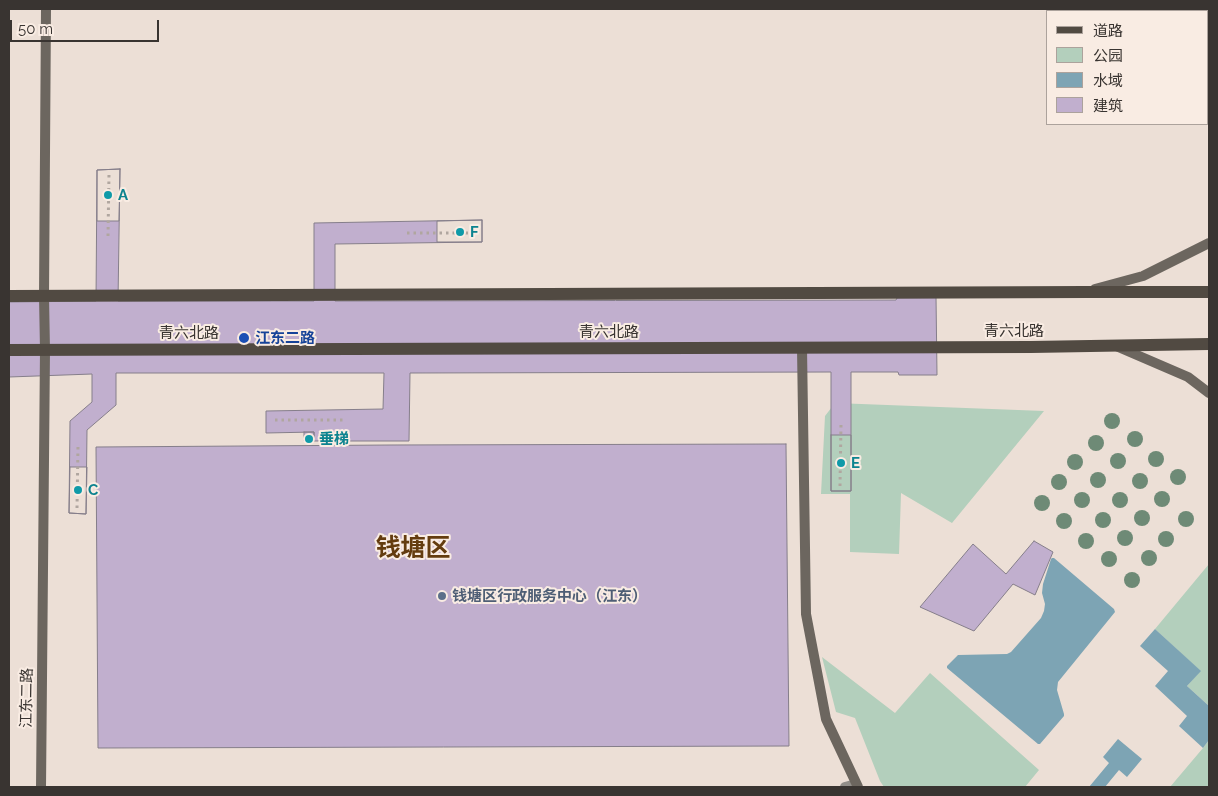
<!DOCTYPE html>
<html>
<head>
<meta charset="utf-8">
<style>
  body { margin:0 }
  #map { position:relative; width:1218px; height:796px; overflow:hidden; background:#ecdfd6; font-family:Raleway,"Noto Sans SC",sans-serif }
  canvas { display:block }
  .frame { position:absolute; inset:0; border:10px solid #393431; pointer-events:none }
  .legend { position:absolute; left:1046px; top:10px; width:162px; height:115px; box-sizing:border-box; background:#f9ece3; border:1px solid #aca29c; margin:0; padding:6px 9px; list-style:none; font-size:15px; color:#393431 }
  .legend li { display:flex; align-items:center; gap:10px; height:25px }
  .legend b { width:25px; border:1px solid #aca29c }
  .scale { position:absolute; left:10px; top:20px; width:149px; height:22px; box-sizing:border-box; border:2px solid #393431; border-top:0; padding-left:6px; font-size:15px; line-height:18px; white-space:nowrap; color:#393431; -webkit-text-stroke:4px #f9ece3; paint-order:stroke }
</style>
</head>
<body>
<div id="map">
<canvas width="1218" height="796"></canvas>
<div class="frame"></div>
<ul class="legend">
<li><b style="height:6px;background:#514a42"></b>道路</li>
<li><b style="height:14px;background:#b3cfbc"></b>公园</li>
<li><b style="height:14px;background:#7da4b4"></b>水域</li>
<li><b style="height:14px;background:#c1afce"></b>建筑</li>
</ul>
<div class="scale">50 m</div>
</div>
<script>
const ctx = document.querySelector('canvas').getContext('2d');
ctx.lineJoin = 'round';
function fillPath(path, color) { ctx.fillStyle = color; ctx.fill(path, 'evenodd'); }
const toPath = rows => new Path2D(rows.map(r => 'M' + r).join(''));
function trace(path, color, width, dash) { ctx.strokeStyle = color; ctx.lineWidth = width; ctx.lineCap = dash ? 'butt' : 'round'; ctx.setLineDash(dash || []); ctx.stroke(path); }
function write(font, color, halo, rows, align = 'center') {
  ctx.font = font + ' Raleway,"Noto Sans SC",sans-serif'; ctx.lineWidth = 4; ctx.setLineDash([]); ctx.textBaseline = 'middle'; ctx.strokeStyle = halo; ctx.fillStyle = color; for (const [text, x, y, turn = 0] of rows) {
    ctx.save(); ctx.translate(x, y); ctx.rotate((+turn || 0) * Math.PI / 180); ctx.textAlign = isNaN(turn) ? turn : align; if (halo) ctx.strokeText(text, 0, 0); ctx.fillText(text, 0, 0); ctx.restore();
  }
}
fillPath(toPath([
  [835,403,1044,411,952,523,901,493,899,554,850,552,850,494,821,494,825,416],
  [1209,564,1209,706,1187,686,1200,671,1155,629],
  [822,657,895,713,930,673,1039,770,1025,787,884,787,880,781,855,718,836,712],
  [1209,740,1209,787,1170,787,1203,748]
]), '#b3cfbc');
fillPath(toPath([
  [1052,558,1054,558,1114,609,1115,612,1058,682,1057,690,1064,714,1064,716,1040,744,1038,744,947,668,947,666,958,655,1007,654,1011,652,1041,618,1044,611,1045,604,1042,593,1043,584,1051,559],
  [1155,629,1201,671,1187,686,1209,706,1209,740,1203,748,1179,726,1187,716,1155,686,1168,671,1140,646],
  [1118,739,1142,759,1127,777,1119,770,1105,787,1089,787,1109,763,1103,757]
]), '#7da4b4');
const building = toPath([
  [120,169,118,301,314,301,314,223,482,220,482,242,335,244,335,301,896,300,898,296,936,296,937,375,899,375,898,372,851,372,851,491,831,491,831,372,410,373,409,441,314,441,314,432,266,433,266,411,383,409,384,373,116,373,116,405,87,430,86,514,69,513,70,421,92,402,92,374,9,377,9,302,96,301,97,170,120,169],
  [120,169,119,221,97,221,97,170,120,169],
  [482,220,482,242,437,242,437,221,482,220],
  [304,432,314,432,314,441,304,441,304,432],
  [831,435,851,435,851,491,831,491,831,435],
  [786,444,789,746,98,748,96,447,390,445,786,444],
  [70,467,87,467,86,514,69,513,70,467],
  [1034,541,1053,552,1035,595,1013,584,974,631,920,607,973,544,1006,574,1034,541]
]);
fillPath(building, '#c1afce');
trace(building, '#857e8a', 1);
trace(toPath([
  [407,233,476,233],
  [108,236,109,174],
  [275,420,344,420],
  [840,486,841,424],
  [77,508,78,446]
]), '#b0a69f', 3, [2.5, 4]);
trace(toPath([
  [845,787,856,784]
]), '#928e89', 10);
trace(toPath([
  [1095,289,1143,276,1209,243],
  [1116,346,1188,377,1209,393],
  [802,348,806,614,826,719,858,787],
  [41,787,45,350,44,296,46,9]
]), '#6c665f', 10);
trace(toPath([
  [9,296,1086,292,1209,292],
  [9,350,1031,347,1209,344]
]), '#514a42', 12);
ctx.fillStyle = '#6e8a76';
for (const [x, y] of [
  [1112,421],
  [1135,439],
  [1096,443],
  [1156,459],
  [1118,461],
  [1075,462],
  [1178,477],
  [1098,480],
  [1140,481],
  [1059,482],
  [1162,499],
  [1082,500],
  [1120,500],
  [1042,503],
  [1142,518],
  [1186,519],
  [1103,520],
  [1064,521],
  [1125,538],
  [1166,539],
  [1086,541],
  [1149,558],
  [1109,559],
  [1132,580]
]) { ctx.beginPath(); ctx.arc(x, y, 8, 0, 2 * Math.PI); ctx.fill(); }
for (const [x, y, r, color] of [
  [108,195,5,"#0f9aa8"],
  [460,232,5,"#0f9aa8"],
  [244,338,6,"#1a4fb4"],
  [309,439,5,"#0f9aa8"],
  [841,463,5,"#0f9aa8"],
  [78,490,5,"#0f9aa8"],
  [442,596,5,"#5c6f8a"]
]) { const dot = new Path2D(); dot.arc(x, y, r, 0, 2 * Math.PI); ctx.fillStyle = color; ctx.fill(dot); trace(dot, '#f9ece3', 2); }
write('bold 15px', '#0d838f', '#f9ece3', [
  ["A",118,195],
  ["F",470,232],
  ["垂梯",319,439],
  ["E",851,463],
  ["C",88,490]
], 'left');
write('15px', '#393431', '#f9ece3', [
  ["青六北路",1014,331],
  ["青六北路",609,332],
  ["青六北路",189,333],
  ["江东二路",27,698,-89]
]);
write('bold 15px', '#164399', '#f9ece3', [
  ["江东二路",255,338]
], 'left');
write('bold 15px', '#4e5e75', '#f9ece3', [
  ["钱塘区行政服务中心（江东）",452,596]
], 'left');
write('bold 25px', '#643c0f', '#f9ece3', [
  ["钱塘区",413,548]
]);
</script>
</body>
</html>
